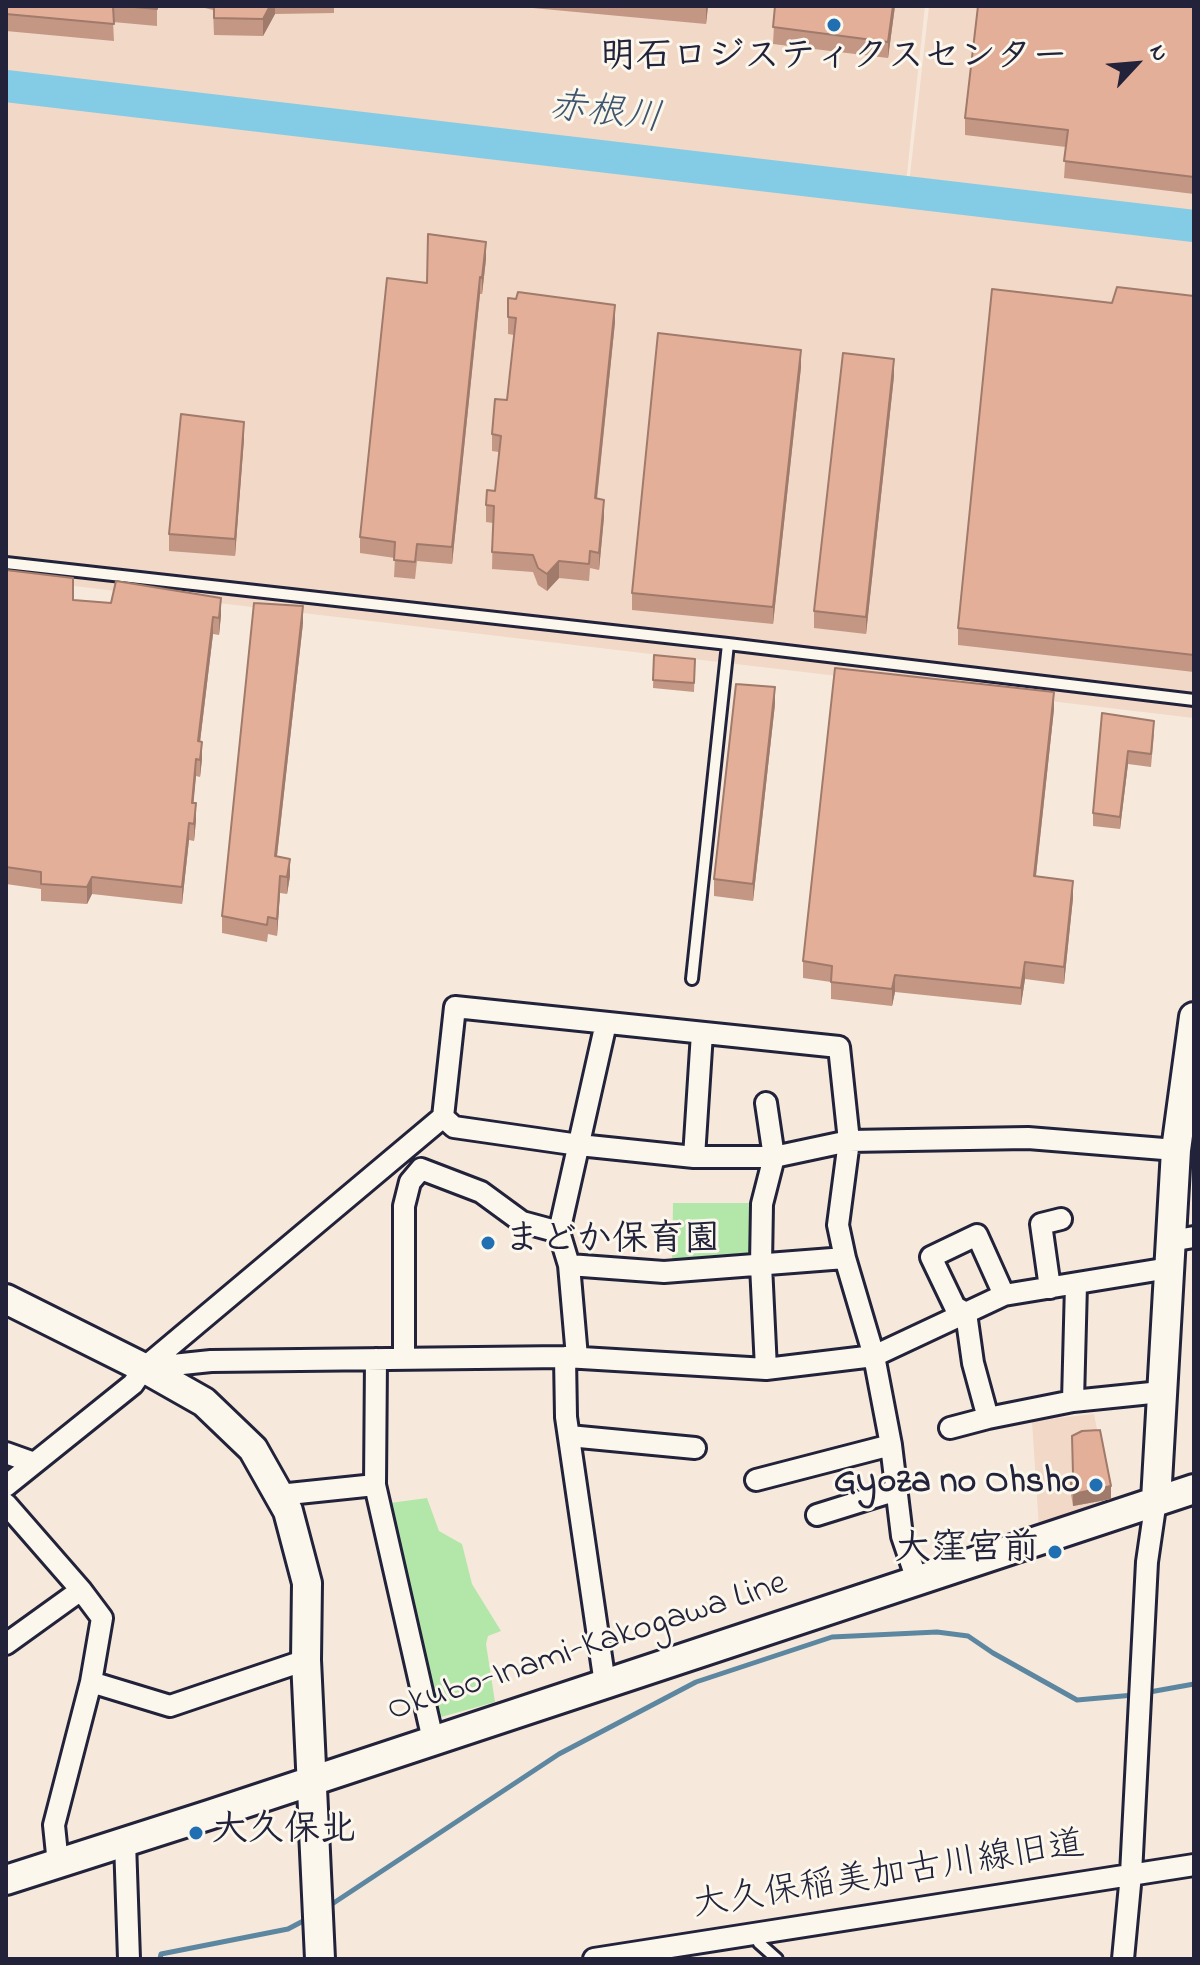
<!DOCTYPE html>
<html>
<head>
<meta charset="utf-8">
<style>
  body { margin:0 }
  #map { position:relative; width:1200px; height:1965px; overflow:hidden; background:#f6e9db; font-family:"Indie Flower",sans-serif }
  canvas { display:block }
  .frame { position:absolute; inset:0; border:8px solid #22223b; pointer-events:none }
  .north { position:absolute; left:1096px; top:24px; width:80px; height:80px; -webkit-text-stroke:6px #fbf7ec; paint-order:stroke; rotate:64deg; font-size:22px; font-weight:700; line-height:32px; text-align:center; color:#22223b }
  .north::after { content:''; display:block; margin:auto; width:28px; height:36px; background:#22223b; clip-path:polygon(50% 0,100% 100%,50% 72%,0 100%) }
</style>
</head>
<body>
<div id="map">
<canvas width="1200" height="1965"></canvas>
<div class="frame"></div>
<div class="north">N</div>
</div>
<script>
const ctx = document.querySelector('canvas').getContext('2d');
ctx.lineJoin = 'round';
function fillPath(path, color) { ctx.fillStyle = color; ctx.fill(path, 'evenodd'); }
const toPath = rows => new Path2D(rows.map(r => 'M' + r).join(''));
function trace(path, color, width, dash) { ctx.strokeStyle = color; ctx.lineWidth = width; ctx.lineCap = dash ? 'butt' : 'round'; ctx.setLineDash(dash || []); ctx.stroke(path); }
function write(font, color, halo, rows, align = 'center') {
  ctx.font = font + ' "Indie Flower","Klee One",sans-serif'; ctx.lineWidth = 6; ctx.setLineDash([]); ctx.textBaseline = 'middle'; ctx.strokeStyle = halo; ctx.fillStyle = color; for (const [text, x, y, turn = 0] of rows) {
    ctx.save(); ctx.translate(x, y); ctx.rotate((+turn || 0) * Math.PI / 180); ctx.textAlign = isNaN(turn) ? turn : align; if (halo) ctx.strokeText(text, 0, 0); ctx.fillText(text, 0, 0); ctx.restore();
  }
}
fillPath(toPath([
  [6,6,925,6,906,183,6,80],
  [929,6,1194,6,1194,221,909,184],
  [6,95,489,155,1194,237,1194,718,6,578],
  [1094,1414,1111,1501,1039,1528,1032,1421]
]), '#f1d8c7');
fillPath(toPath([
  [673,1203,753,1203,753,1255,747,1262,672,1263],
  [427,1498,439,1531,462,1544,472,1584,501,1631,488,1636,486,1644,495,1702,441,1717,434,1711,390,1503]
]), '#b2e7a9');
trace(toPath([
  [1144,1693,1194,1684],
  [326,1908,559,1754,696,1682,832,1637,937,1632,968,1636,993,1653,1077,1700,1134,1695],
  [160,1959,161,1954,288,1929,307,1919]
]), '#5d87a1', 5);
trace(toPath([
  [6,86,1194,226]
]), '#84cbe5', 32);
const lane = toPath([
  [6,563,728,644,1194,700],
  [692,979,728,644],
  [754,1934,759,1943,777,1959]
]);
const street = toPath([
  [766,1103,774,1157,762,1204,761,1265,766,1369],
  [443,1117,454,1127,579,1145,694,1157,774,1157,849,1141,1028,1138,1176,1150],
  [694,1157,702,1033],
  [1170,1241,1194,1237],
  [569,1265,664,1272,845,1258],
  [1050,1288,1041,1224,1061,1219],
  [565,1357,566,1417,605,1684],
  [577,1357,569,1265,559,1232,606,1023],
  [404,1359,404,1206,410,1182,421,1169,481,1192,522,1222,559,1232],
  [144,1368,211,1361,565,1357,766,1369,874,1356,1004,1295,1169,1268],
  [1073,1401,1076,1284],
  [988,1418,973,1363,966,1313,955,1307,931,1257,977,1235,1004,1295],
  [950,1428,988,1418,1073,1401,1161,1392],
  [569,1436,695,1448],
  [6,1453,34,1463],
  [756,1480,891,1445],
  [375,1485,376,1359],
  [6,1486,133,1384,144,1368,443,1117,455,1007,839,1047,849,1141,838,1225,845,1258,874,1356,891,1445,902,1536,917,1580],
  [279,1495,375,1485,433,1740],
  [6,1504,81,1590,102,1618,91,1682,54,1825,58,1864],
  [817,1515,897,1490],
  [6,1644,81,1590],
  [91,1682,170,1706,306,1660],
  [125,1842,129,1959],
  [594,1959,1194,1865],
  [1123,1959,1131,1874,1147,1562,1156,1500]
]);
const secondary = toPath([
  [6,1299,144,1368,204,1402,253,1449,288,1511,307,1583,306,1660,320,1959],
  [1156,1500,1176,1150,1194,1017],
  [6,1880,209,1815,1194,1489]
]);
trace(lane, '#22223b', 16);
trace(street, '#22223b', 26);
trace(secondary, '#22223b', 34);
trace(lane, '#fbf7ec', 10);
trace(street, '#fbf7ec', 20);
trace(secondary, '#fbf7ec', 28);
fillPath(toPath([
  [6,6,157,6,157,26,113,22,114,41,6,31],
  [197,6,334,6,334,13,275,14,263,36,214,35,213,10],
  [511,6,708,6,706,24],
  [775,6,895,6,888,58,773,44],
  [1194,6,1194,194,1064,178,1066,147,965,135,965,118],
  [486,259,482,294,480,294,452,564,417,561,415,579,394,577,395,558,360,553,360,537],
  [1194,296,1194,672,958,645,958,628,1112,303],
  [508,298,615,322,597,499,604,517,599,570,590,568,589,581,559,578,547,591,538,585,533,572,492,569,493,523,486,522,486,505,495,491,499,452,492,451,492,434,507,400,514,335,508,334],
  [801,367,773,624,632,610,632,593],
  [894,376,866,634,814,628,814,611],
  [244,439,235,556,169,551,169,534],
  [6,570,73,600,221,615,219,635,213,634,200,742,202,759,200,777,196,776,193,803,196,820,194,841,189,840,182,904,92,894,87,904,41,901,41,889,6,884],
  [303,623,277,856,290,876,287,894,280,893,277,936,268,934,267,942,222,933,222,916],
  [654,655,695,659,694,692,653,688],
  [775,704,753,901,714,896,714,879],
  [1054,709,1036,876,1073,898,1064,984,1025,979,1021,1005,895,992,892,1006,831,999,831,982,803,978,803,961],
  [1102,713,1154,734,1151,767,1128,764,1120,829,1093,826,1093,813],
  [1073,1474,1111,1499,1073,1506,1070,1488,1070,1476]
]), '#c49684');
fillPath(toPath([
  [270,6,275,6,275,14,263,36,263,19],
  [706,6,708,6,706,24],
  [893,6,895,6,888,58,888,42],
  [486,242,486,259,482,294,482,278],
  [480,277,480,294,452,564,452,547],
  [615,305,615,322,595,515,595,498],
  [801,350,801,367,773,624,773,607],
  [894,359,894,376,866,634,866,617],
  [244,422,244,439,235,556,235,539],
  [604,500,604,517,599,570,599,553],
  [559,561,559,578,547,591,547,574],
  [221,598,221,615,219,635,219,618],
  [303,606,303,623,275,873,275,856],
  [213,617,213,634,198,758,198,741],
  [775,687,775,704,753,901,753,884],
  [1054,692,1054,709,1034,893,1034,876],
  [202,742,202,759,200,777,200,760],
  [1128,751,1128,764,1120,829,1120,817],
  [196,759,196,776,192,820,192,803],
  [196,803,196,820,194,841,194,824],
  [189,823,189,840,182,904,182,887],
  [290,859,290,876,287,894,287,877],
  [280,876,280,893,277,936,277,919],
  [92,877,92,894,87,904,87,887],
  [1073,881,1073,898,1064,984,1064,967],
  [1025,962,1025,979,1021,1005,1021,988],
  [895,975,895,992,892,1006,892,989],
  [1111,1486,1111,1499,1073,1506,1073,1494]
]), '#a07a6b');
const building = toPath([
  [6,6,113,6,114,24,6,14,6,6],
  [123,6,157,6,157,9,123,6],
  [214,6,270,6,263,19,214,18,214,6],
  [775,6,893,6,888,42,773,27,775,6],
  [978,6,1194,6,1194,177,1064,161,1068,130,965,118,978,6],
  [428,234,486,242,482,278,480,277,452,547,417,544,415,562,394,560,395,542,360,537,387,278,427,283,428,234],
  [1117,287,1194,296,1194,655,958,628,992,289,1112,303,1117,287],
  [518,292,615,305,595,498,604,500,599,553,590,551,589,564,559,561,547,574,538,568,533,555,492,552,494,506,486,505,487,490,495,491,501,436,492,434,495,399,507,400,516,318,508,317,508,298,516,299,518,292],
  [658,333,801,350,773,607,632,593,658,333],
  [843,353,894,359,866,617,814,611,843,353],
  [181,414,244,422,235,539,169,534,181,414],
  [6,570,73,578,73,600,111,603,116,581,221,598,219,618,213,617,198,741,202,742,200,760,196,759,192,803,196,803,194,824,189,823,182,887,92,877,87,887,41,884,41,872,6,867,6,570],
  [254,603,303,606,275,856,290,859,287,877,280,876,277,919,268,917,267,925,222,916,254,603],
  [654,655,695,659,694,683,653,680,654,655],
  [835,668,1054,692,1034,876,1073,881,1064,967,1025,962,1021,988,895,975,892,989,831,982,832,966,803,961,835,668],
  [736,684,775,687,753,884,714,879,736,684],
  [1102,713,1154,721,1151,754,1128,751,1120,817,1093,813,1102,713],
  [1100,1430,1111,1486,1073,1494,1070,1476,1073,1474,1072,1436,1082,1431,1100,1430]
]);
fillPath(building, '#e4af99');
trace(building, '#a07a6b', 2);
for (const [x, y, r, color] of [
  [834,25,8,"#1f6fb2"],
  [488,1243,8,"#1f6fb2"],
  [1096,1485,8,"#1f6fb2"],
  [1055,1552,8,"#1f6fb2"],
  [196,1833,8,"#1f6fb2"]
]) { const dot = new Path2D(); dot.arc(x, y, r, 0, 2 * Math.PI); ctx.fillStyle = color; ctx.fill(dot); trace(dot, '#fbf7ec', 3); }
write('bold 36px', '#22223b', '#fbf7ec', [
  ["明石ロジスティクスセンター",834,60,"center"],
  ["まどか保育園",504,1243],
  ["Gyoza no Ohsho",1080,1485,"right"],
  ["大窪宮前",1039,1552,"right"],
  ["大久保北",212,1833]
], 'left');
write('36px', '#22223b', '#fbf7ec', [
  ["Okubo-Inami-Kakogawa Line",588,1649,-18],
  ["大久保稲美加古川線旧道",889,1878,-9]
]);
write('italic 38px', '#3f556e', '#fbf7ec', [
  ["赤根川",605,116,7]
]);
</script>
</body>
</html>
